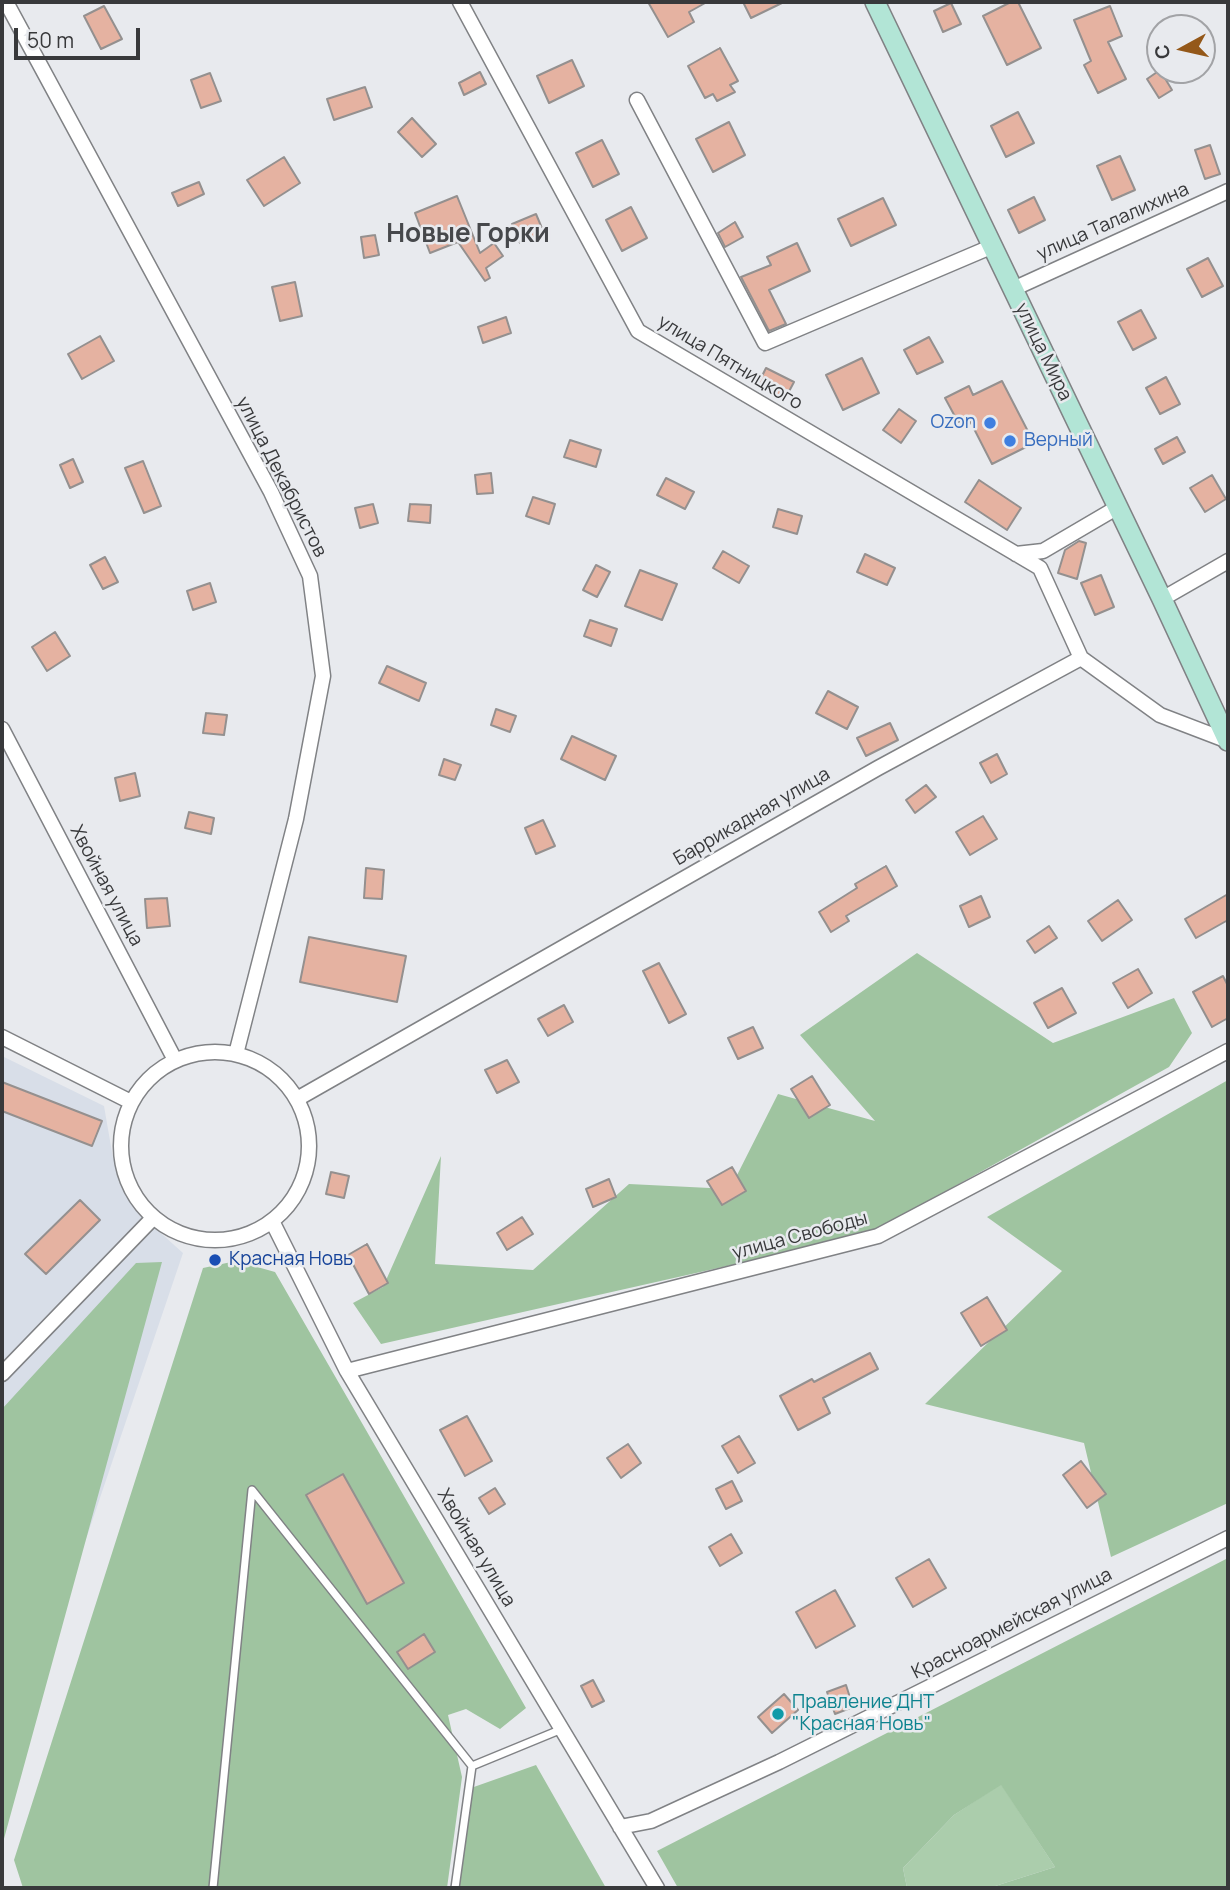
<!DOCTYPE html>
<html>
<head>
<meta charset="utf-8">
<style>
  body { margin:0 }
  #map { position:relative; width:1230px; height:1890px; overflow:hidden; background:#e8eaee; font-family:Manrope,sans-serif }
  canvas { display:block }
  .frame { position:absolute; inset:0; border:4px solid #38393b; pointer-events:none }
  .north { position:absolute; left:1146px; top:14px; width:70px; height:70px; box-sizing:border-box; background:#e8eaee; border:2px solid #a2a3a6; border-radius:50%; rotate:262deg; font-size:19px; font-weight:700; line-height:28px; text-align:center; color:#38393b }
  .north::after { content:''; display:block; margin:auto; width:24px; height:32px; background:#945819; clip-path:polygon(50% 0,100% 100%,50% 72%,0 100%) }
  .scale { position:absolute; left:14px; top:28px; width:126px; height:32px; box-sizing:border-box; border:4px solid #38393b; border-top:0; padding-left:9px; font-size:21px; line-height:24px; white-space:nowrap; color:#38393b; -webkit-text-stroke:5px #e8eaee; paint-order:stroke }
</style>
</head>
<body>
<div id="map">
<canvas width="1230" height="1890"></canvas>
<div class="frame"></div>
<div class="north">С</div>
<div class="scale">50 m</div>
</div>
<script>
const ctx = document.querySelector('canvas').getContext('2d');
ctx.lineJoin = 'round';
function fillPath(path, color) { ctx.fillStyle = color; ctx.fill(path, 'evenodd'); }
const toPath = rows => new Path2D(rows.map(r => 'M' + r).join(''));
function trace(path, color, width, dash) { ctx.strokeStyle = color; ctx.lineWidth = width; ctx.lineCap = dash ? 'butt' : 'round'; ctx.setLineDash(dash || []); ctx.stroke(path); }
function write(font, color, halo, rows, align = 'center') {
  ctx.font = font + ' Manrope,sans-serif'; ctx.lineWidth = 5; ctx.setLineDash([]); ctx.textBaseline = 'middle'; ctx.strokeStyle = halo; ctx.fillStyle = color; for (const [text, x, y, turn = 0] of rows) {
    ctx.save(); ctx.translate(x, y); ctx.rotate((+turn || 0) * Math.PI / 180); ctx.textAlign = isNaN(turn) ? turn : align; if (halo) ctx.strokeText(text, 0, 0); ctx.fillText(text, 0, 0); ctx.restore();
  }
}
fillPath(toPath([
  [2,1056,104,1106,113,1158,134,1209,183,1253,2,1787]
]), '#d8dee8');
fillPath(toPath([
  [1001,1784,1055,1867,989,1888,907,1888,903,1868,954,1815]
]), '#abcdac');
fillPath(toPath([
  [917,953,1053,1043,1174,998,1192,1033,1169,1067,869,1234,381,1344,353,1303,383,1287,441,1156,435,1264,533,1270,629,1184,730,1189,778,1094,875,1121,800,1035],
  [1228,1080,1228,1503,1111,1557,1084,1443,925,1404,1062,1271,987,1217],
  [236,1261,275,1272,526,1708,500,1729,466,1709,448,1715,462,1777,447,1888,23,1888,14,1860,203,1268],
  [162,1262,2,1846,2,1409,136,1263],
  [1228,1558,1228,1888,989,1888,1055,1867,1001,1785,954,1815,903,1868,907,1888,678,1888,657,1851],
  [536,1765,606,1888,457,1888,471,1788]
]), '#9fc4a0');
const building = toPath([
  [648,2,707,2,689,12,694,22,668,37,648,2],
  [743,2,784,2,751,18,743,2],
  [1011,2,1018,2,1041,48,1007,65,983,16,1011,2],
  [951,3,961,24,943,32,934,11,951,3],
  [104,6,122,39,101,49,84,16,104,6],
  [1110,6,1122,36,1108,42,1126,79,1098,93,1084,65,1091,61,1074,20,1110,6],
  [720,48,738,81,730,85,735,92,717,101,713,94,705,98,688,66,720,48],
  [572,60,584,86,549,103,537,76,572,60],
  [1160,70,1172,90,1159,98,1147,79,1160,70],
  [480,72,486,84,464,95,459,83,480,72],
  [210,73,221,101,201,108,191,80,210,73],
  [365,87,372,107,334,120,327,99,365,87],
  [1018,112,1034,143,1006,157,991,126,1018,112],
  [412,118,436,144,422,157,398,132,412,118],
  [729,122,745,155,713,172,696,139,729,122],
  [602,140,619,174,593,187,576,153,602,140],
  [1210,145,1220,174,1205,179,1195,150,1210,145],
  [1120,156,1135,190,1112,200,1097,166,1120,156],
  [284,157,300,183,264,206,247,180,284,157],
  [199,182,204,194,178,206,172,193,199,182],
  [457,196,480,253,494,243,503,256,486,268,490,278,485,281,458,242,430,253,415,213,457,196],
  [1034,197,1045,220,1019,233,1008,210,1034,197],
  [883,198,896,225,851,246,838,219,883,198],
  [631,207,647,238,622,251,606,220,631,207],
  [536,214,544,233,520,243,512,224,536,214],
  [735,222,743,237,725,247,718,233,735,222],
  [375,235,379,255,364,258,361,237,375,235],
  [797,243,810,271,769,290,786,324,769,331,741,277,771,265,767,257,797,243],
  [1208,258,1223,286,1202,297,1187,269,1208,258],
  [295,282,302,316,280,321,272,287,295,282],
  [1141,310,1156,338,1133,350,1118,322,1141,310],
  [506,317,511,333,483,343,478,327,506,317],
  [100,336,114,361,82,379,68,354,100,336],
  [929,337,943,362,917,374,904,350,929,337],
  [862,358,879,393,843,410,826,375,862,358],
  [766,368,794,382,785,399,757,386,766,368],
  [1166,377,1180,404,1160,414,1146,388,1166,377],
  [1002,381,1034,443,992,464,968,417,958,422,945,398,969,386,973,395,1002,381],
  [899,409,916,421,901,443,883,430,899,409],
  [1177,437,1185,452,1163,464,1155,449,1177,437],
  [570,440,601,450,596,467,564,457,570,440],
  [73,459,83,482,70,488,60,465,73,459],
  [143,461,161,506,144,513,125,468,143,461],
  [491,473,493,493,477,494,475,475,491,473],
  [1212,475,1226,499,1205,512,1190,488,1212,475],
  [666,478,694,492,685,509,657,495,666,478],
  [979,480,1021,508,1007,530,965,502,979,480],
  [533,497,555,504,549,524,526,516,533,497],
  [373,504,378,523,360,528,355,508,373,504],
  [410,504,431,505,430,523,408,521,410,504],
  [778,509,802,516,797,534,773,527,778,509],
  [1079,541,1086,543,1077,579,1058,573,1065,550,1079,541],
  [723,551,749,566,739,583,713,568,723,551],
  [865,554,895,568,887,585,857,572,865,554],
  [105,557,118,582,103,589,90,565,105,557],
  [596,565,610,572,597,597,583,590,596,565],
  [640,570,677,584,662,620,625,606,640,570],
  [1101,575,1114,607,1095,615,1081,583,1101,575],
  [210,583,216,602,193,610,187,591,210,583],
  [590,620,617,629,611,646,584,636,590,620],
  [55,632,70,656,47,671,32,647,55,632],
  [387,666,426,683,419,701,379,683,387,666],
  [828,691,858,707,847,729,816,713,828,691],
  [496,709,516,716,510,732,491,725,496,709],
  [206,713,227,715,224,735,203,733,206,713],
  [890,723,898,740,866,756,857,738,890,723],
  [572,736,616,756,605,780,561,759,572,736],
  [997,754,1007,774,991,783,980,763,997,754],
  [444,759,461,765,455,780,439,775,444,759],
  [135,773,140,796,120,801,115,778,135,773],
  [926,785,936,797,915,813,906,800,926,785],
  [189,812,214,818,211,834,185,828,189,812],
  [983,816,997,839,970,855,956,832,983,816],
  [543,820,555,846,536,854,525,828,543,820],
  [886,866,897,886,846,916,849,921,831,932,819,912,857,888,855,884,886,866],
  [366,868,384,870,382,899,364,898,366,868],
  [1228,894,1228,920,1196,938,1185,919,1228,894],
  [981,896,990,917,969,927,960,906,981,896],
  [167,898,170,926,147,928,145,899,167,898],
  [1118,900,1132,920,1102,941,1088,921,1118,900],
  [1049,926,1057,938,1035,953,1027,941,1049,926],
  [309,937,406,956,397,1002,300,982,309,937],
  [659,963,686,1014,669,1023,643,971,659,963],
  [1138,969,1152,993,1128,1008,1113,983,1138,969],
  [1223,976,1228,986,1228,1018,1212,1027,1193,992,1223,976],
  [1062,988,1076,1013,1048,1028,1034,1003,1062,988],
  [564,1005,573,1022,548,1036,538,1019,564,1005],
  [753,1027,763,1048,738,1059,728,1038,753,1027],
  [507,1060,519,1082,497,1093,485,1070,507,1060],
  [812,1076,830,1105,809,1118,791,1089,812,1076],
  [2,1082,102,1121,92,1146,2,1111,2,1082],
  [732,1167,746,1191,722,1205,707,1181,732,1167],
  [331,1172,349,1176,344,1198,326,1194,331,1172],
  [609,1179,616,1197,593,1207,586,1189,609,1179],
  [80,1200,100,1220,46,1274,25,1254,80,1200],
  [522,1217,533,1234,507,1250,497,1233,522,1217],
  [367,1244,388,1283,369,1294,348,1255,367,1244],
  [987,1297,1007,1330,981,1346,961,1313,987,1297],
  [870,1353,878,1369,823,1398,830,1413,798,1430,780,1396,812,1379,814,1382,870,1353],
  [467,1416,492,1461,465,1476,440,1430,467,1416],
  [739,1436,755,1463,738,1473,722,1446,739,1436],
  [628,1444,641,1463,621,1478,607,1458,628,1444],
  [1081,1461,1106,1494,1087,1508,1063,1475,1081,1461],
  [343,1474,404,1583,367,1604,306,1495,343,1474],
  [732,1481,742,1501,726,1509,716,1489,732,1481],
  [495,1488,505,1504,489,1514,479,1498,495,1488],
  [731,1534,742,1553,720,1566,709,1547,731,1534],
  [929,1559,946,1588,913,1607,896,1578,929,1559],
  [835,1590,855,1626,816,1648,796,1612,835,1590],
  [424,1634,435,1652,408,1669,397,1652,424,1634],
  [593,1680,604,1701,592,1707,581,1686,593,1680],
  [846,1685,853,1707,835,1714,827,1692,846,1685],
  [784,1694,798,1710,772,1733,758,1717,784,1694]
]);
fillPath(building, '#e5b2a1');
trace(building, '#94908f', 2);
const lane = toPath([
  [213,1888,252,1490,472,1766],
  [455,1888,472,1766,562,1729]
]);
const street = toPath([
  [6,2,271,492,310,576,323,676,296,819,236,1054],
  [460,2,638,331,1040,568,1081,658,1160,715,1228,741],
  [637,100,765,343,993,246],
  [1013,289,1228,191],
  [1016,554,1043,551,1118,507],
  [1162,599,1228,561],
  [2,729,175,1060],
  [2,1037,131,1102],
  '121 1146a94 94 0 1 1 188 0a94 94 0 1 1-188 0Z',
  [297,1099,878,768,1081,658],
  [272,1221,347,1371,657,1888],
  [347,1371,878,1236,1228,1051],
  [2,1374,153,1218],
  [620,1827,651,1821,779,1762,1228,1538]
]);
const secondary = toPath([
  [875,2,1162,599,1228,741]
]);
trace(lane, '#808285', 10);
trace(street, '#808285', 17);
trace(secondary, '#808285', 22);
trace(lane, '#fff', 7);
trace(street, '#fff', 14);
trace(secondary, '#b2e5d6', 19);
for (const [x, y, r, color] of [
  [990,423,7,"#3f7fe0"],
  [1010,441,7,"#3f7fe0"],
  [215,1260,7,"#1a4fb4"],
  [778,1714,7,"#0f9aa8"]
]) { const dot = new Path2D(); dot.arc(x, y, r, 0, 2 * Math.PI); ctx.fillStyle = color; ctx.fill(dot); trace(dot, '#e8eaee', 2.5); }
write('19px', '#38393b', '#e8eaee', [
  ["улица Талалихина",1113,222,-24],
  ["улица Мира",1043,352,64],
  ["улица Пятницкого",730,363,31],
  ["улица Декабристов",281,477,63],
  ["Баррикадная улица",752,817,-30],
  ["Хвойная улица",106,886,62],
  ["улица Свободы",800,1236,-15],
  ["Хвойная улица",476,1548,59],
  ["Красноармейская улица",1012,1624,-27]
]);
write('19px', '#366cbe', '#e8eaee', [
  ["Ozon",976,423],
  ["Верный",1024,441,"left"]
], 'right');
write('19px', '#164399', '#e8eaee', [
  ["Красная Новь",229,1260]
], 'left');
write('19px', '#0d838f', '#e8eaee', [
  ["Правление ДНТ",792,1703],
  ["\"Красная Новь\"",792,1725]
], 'left');
write('bold 26px', '#46484b', '#e8eaee', [
  ["Новые Горки",468,235]
]);
</script>
</body>
</html>
